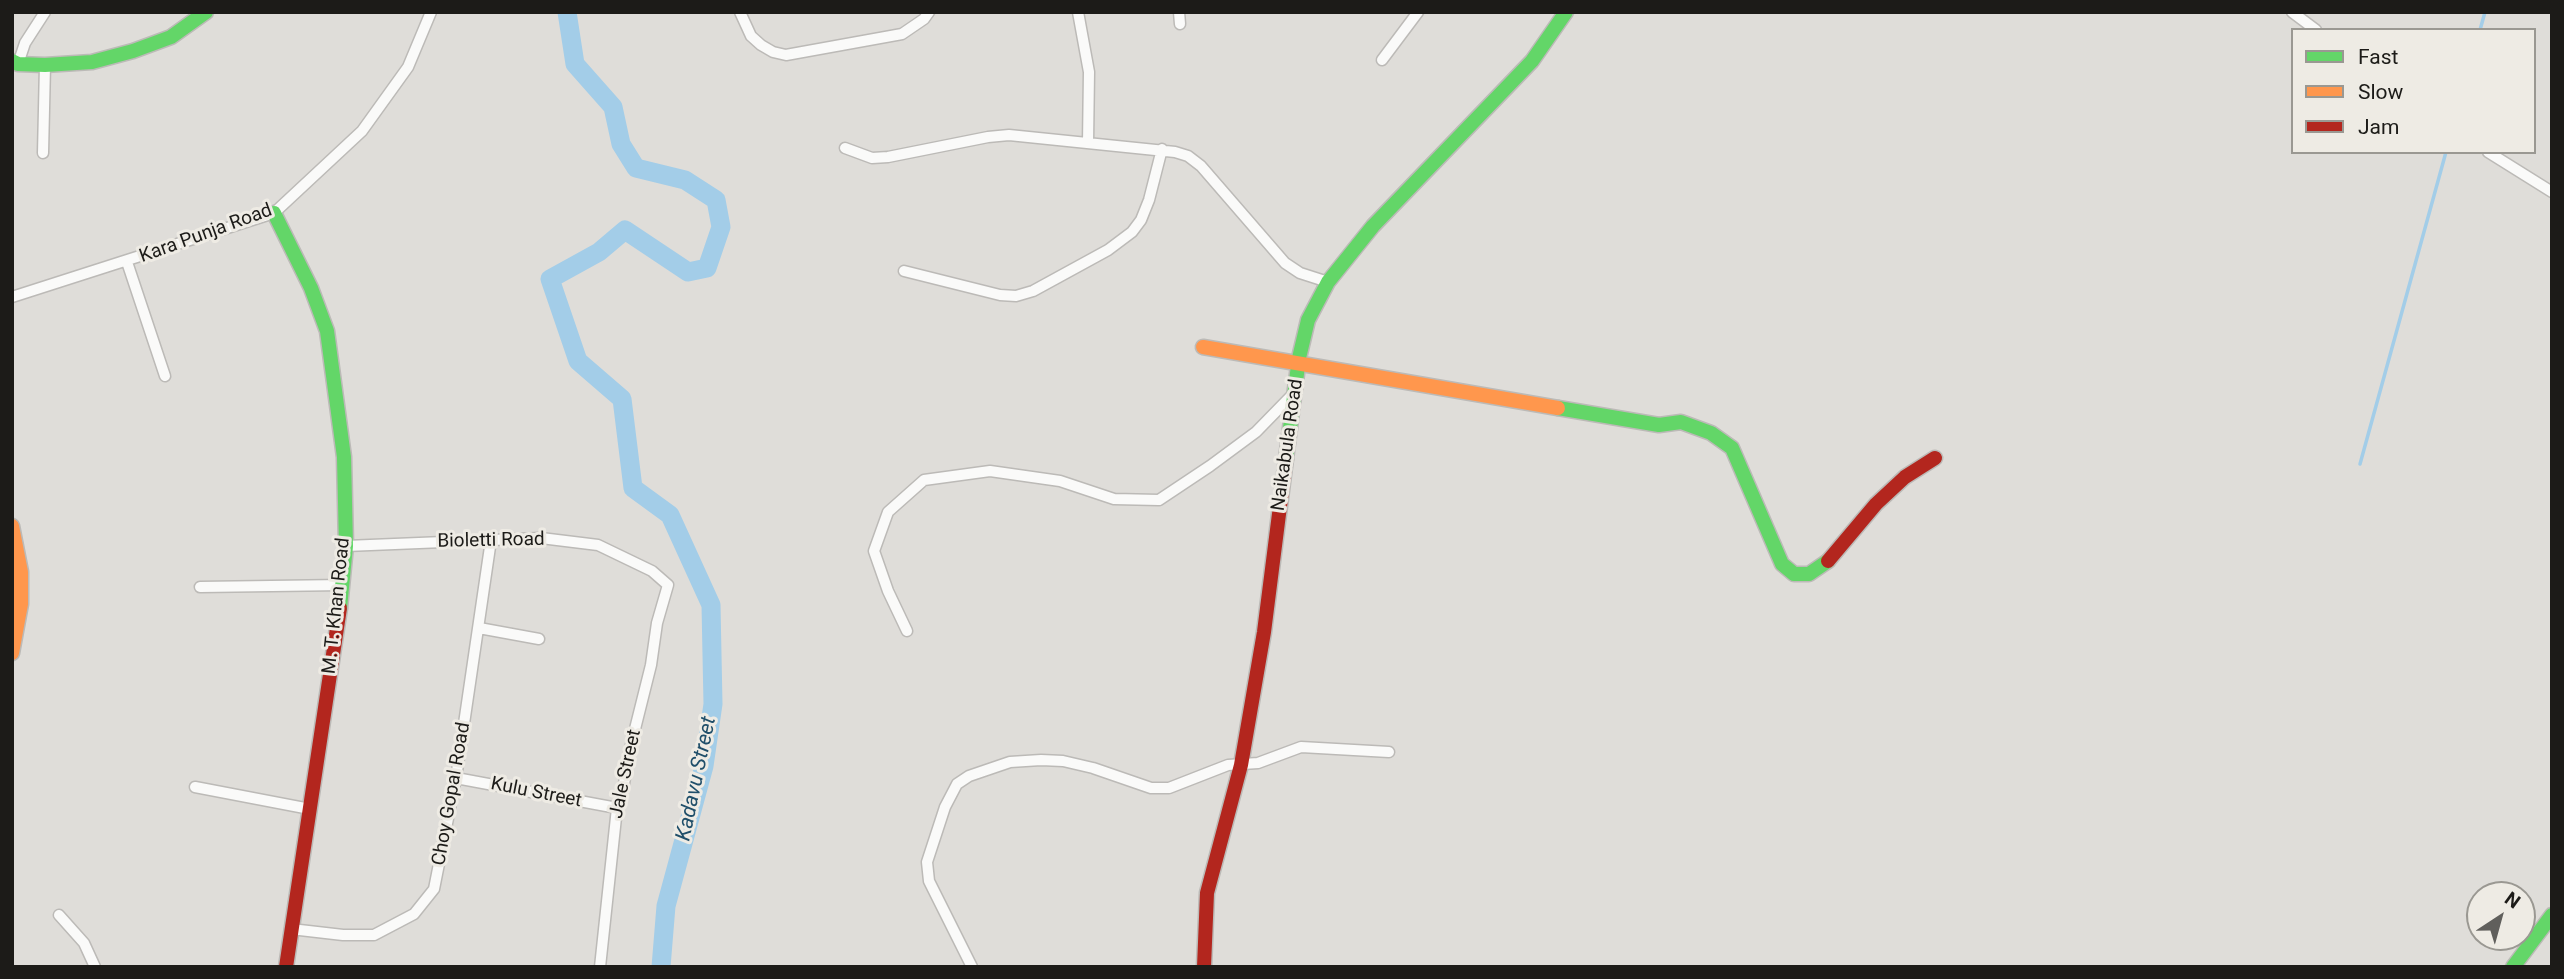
<!DOCTYPE html>
<html>
<head>
<meta charset="utf-8">
<style>
  body { margin:0 }
  #map { position:relative; width:2564px; height:979px; overflow:hidden; background:#dfddd9; font-family:Roboto,sans-serif }
  canvas { display:block }
  .frame { position:absolute; inset:0; border:14px solid #1c1b18; pointer-events:none }
  .legend { position:absolute; left:2291px; top:28px; width:245px; height:126px; box-sizing:border-box; background:#eeebe4; border:2px solid #9a9892; margin:0; padding:9px 12px; list-style:none; font-size:21px; color:#1c1b18 }
  .legend li { display:flex; align-items:center; gap:14px; height:35px }
  .legend b { width:35px; border:2px solid #9a9892 }
  .north { position:absolute; left:2466px; top:881px; width:70px; height:70px; box-sizing:border-box; background:#eeebe4; border:2px solid #9a9892; border-radius:50%; rotate:36deg; font-size:19px; font-weight:700; line-height:28px; text-align:center; color:#1c1b18 }
  .north::after { content:''; display:block; margin:auto; width:24px; height:32px; background:#605f5c; clip-path:polygon(50% 0,100% 100%,50% 72%,0 100%) }
</style>
</head>
<body>
<div id="map">
<canvas width="2564" height="979"></canvas>
<div class="frame"></div>
<ul class="legend">
<li><b style="height:9px;background:#63d668"></b>Fast</li>
<li><b style="height:9px;background:#ff974d"></b>Slow</li>
<li><b style="height:9px;background:#b3261e"></b>Jam</li>
</ul>
<div class="north">N</div>
</div>
<script>
const ctx = document.querySelector('canvas').getContext('2d');
ctx.lineJoin = 'round';
const toPath = rows => new Path2D(rows.map(r => 'M' + r).join(''));
function trace(path, color, width, dash) { ctx.strokeStyle = color; ctx.lineWidth = width; ctx.lineCap = dash ? 'butt' : 'round'; ctx.setLineDash(dash || []); ctx.stroke(path); }
function write(font, color, halo, rows, align = 'center') {
  ctx.font = font + ' Roboto,sans-serif'; ctx.lineWidth = 6; ctx.setLineDash([]); ctx.textBaseline = 'middle'; ctx.strokeStyle = halo; ctx.fillStyle = color; for (const [text, x, y, turn = 0] of rows) {
    ctx.save(); ctx.translate(x, y); ctx.rotate((+turn || 0) * Math.PI / 180); ctx.textAlign = isNaN(turn) ? turn : align; if (halo) ctx.strokeText(text, 0, 0); ctx.fillText(text, 0, 0); ctx.restore();
  }
}
trace(toPath([
  [2480,30,2485,12],
  [2360,464,2446,152]
]), '#a3cde8', 3.5);
trace(toPath([
  [567,12,575,64,613,107,621,144,636,168,685,180,716,200,721,227,707,268,688,272,625,230,599,252,550,279,578,361,622,399,633,488,670,515,711,605,713,704,704,766,666,906,661,967]
]), '#a3cde8', 19);
const street = toPath([
  [740,12,751,36,761,45,773,52,786,55,902,34,924,19,929,12],
  [1078,12,1089,72,1088,143],
  [1179,12,1180,24],
  [2292,12,2316,30],
  [1382,60,1418,12],
  [18,64,25,43,45,12],
  [845,148,872,158,888,157,988,137,1009,135,1175,152,1188,156,1201,166,1285,263,1300,273,1328,282],
  [2488,152,2552,192],
  [43,153,45,65],
  [127,262,165,376],
  [904,271,1000,295,1016,296,1033,291,1108,250,1132,232,1141,220,1149,200,1162,149],
  [12,297,274,213,362,131,408,67,431,12],
  [346,546,541,538,598,545,652,571,668,585,657,623,651,665,629,753,623,790,617,808,600,967],
  [200,587,343,585],
  [479,628,539,639],
  [907,631,888,591,874,551,888,512,924,480,990,471,1060,481,1114,499,1159,500,1210,466,1256,432,1296,391],
  [456,778,617,808],
  [195,787,310,809],
  [59,915,84,943,95,967],
  [291,929,343,935,374,935,414,914,434,889,456,778,491,540],
  [972,967,929,881,927,862,945,807,957,784,969,776,1010,762,1041,760,1063,761,1093,768,1151,788,1169,788,1228,765,1258,763,1301,747,1389,752]
]);
const fast = toPath([
  [12,61,18,64,45,65,92,62,133,51,171,37,206,12],
  [274,213,311,288,327,331,344,457,346,546,340,608],
  [1558,408,1659,425,1681,422,1711,433,1732,448,1782,564,1794,574,1809,574,1828,561],
  [1286,459,1299,358,1308,320,1328,282,1373,226,1532,61,1566,12],
  [2513,967,2552,915]
]);
const slow = toPath([
  [1203,347,1558,408],
  [12,526,21,572,21,604,12,653]
]);
const jam = toPath([
  [1828,561,1876,504,1905,477,1935,458],
  [286,967,340,608],
  [1204,967,1207,893,1241,765,1264,632,1286,459]
]);
trace(street, '#bcbab7', 13);
trace(fast, '#bcbab7', 17);
trace(slow, '#bcbab7', 17);
trace(jam, '#bcbab7', 17);
trace(street, '#fafaf9', 10);
trace(fast, '#63d668', 14);
trace(slow, '#ff974d', 14);
trace(jam, '#b3261e', 14);
write('19px', '#1c1b18', '#eeebe4', [
  ["Kara Punja Road",206,234,-20],
  ["Naikabula Road",1288,445,-82],
  ["Bioletti Road",491,541,-1],
  ["M. T. Khan Road",337,606,-84],
  ["Jale Street",626,774,-78],
  ["Kulu Street",536,793,11],
  ["Choy Gopal Road",452,794,-80]
]);
write('italic 21px', '#204f6a', '#eeebe4', [
  ["Kadavu Street",697,779,-78]
]);
</script>
</body>
</html>
